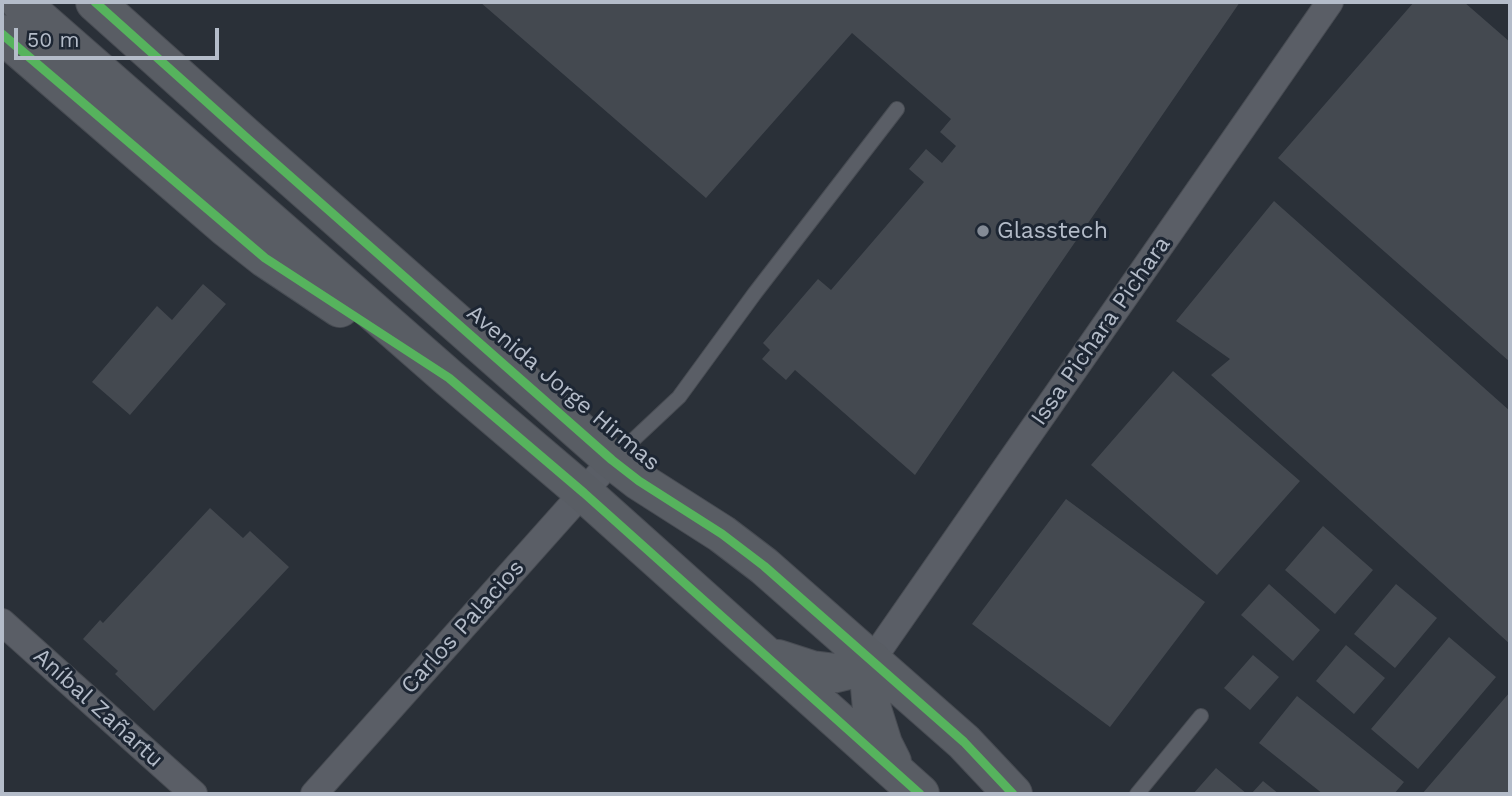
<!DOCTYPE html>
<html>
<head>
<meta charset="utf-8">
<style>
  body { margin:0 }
  #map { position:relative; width:1512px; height:796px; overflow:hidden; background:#2a3038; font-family:"Work Sans",sans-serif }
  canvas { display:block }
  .frame { position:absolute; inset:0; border:4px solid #b4bcc9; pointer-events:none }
  .scale { position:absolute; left:14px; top:28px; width:205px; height:32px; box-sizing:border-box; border:4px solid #b4bcc9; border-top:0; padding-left:9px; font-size:21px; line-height:24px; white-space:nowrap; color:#b4bcc9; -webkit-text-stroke:5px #1d2633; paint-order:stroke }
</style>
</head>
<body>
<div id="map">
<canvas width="1512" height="796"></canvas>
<div class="frame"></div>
<div class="scale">50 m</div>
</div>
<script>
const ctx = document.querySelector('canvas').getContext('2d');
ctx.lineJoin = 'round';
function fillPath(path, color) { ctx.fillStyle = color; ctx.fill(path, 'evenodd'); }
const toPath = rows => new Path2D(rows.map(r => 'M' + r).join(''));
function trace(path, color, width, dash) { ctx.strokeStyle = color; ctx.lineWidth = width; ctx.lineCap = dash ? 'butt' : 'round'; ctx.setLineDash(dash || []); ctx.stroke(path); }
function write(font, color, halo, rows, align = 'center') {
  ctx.font = font + ' "Work Sans",sans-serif'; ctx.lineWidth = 6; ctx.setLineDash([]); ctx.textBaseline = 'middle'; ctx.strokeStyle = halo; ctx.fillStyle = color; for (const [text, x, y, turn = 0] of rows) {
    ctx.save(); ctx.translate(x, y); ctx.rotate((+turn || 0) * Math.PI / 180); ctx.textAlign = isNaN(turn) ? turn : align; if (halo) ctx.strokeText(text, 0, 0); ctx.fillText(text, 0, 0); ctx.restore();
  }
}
fillPath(toPath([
  [480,2,1240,2,915,475,795,370,786,380,762,359,770,350,763,343,818,279,831,290,924,182,909,169,926,149,942,163,956,146,940,132,951,119,852,33,706,198],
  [1414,2,1464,2,1510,42,1510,362,1278,158],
  [1274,201,1510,411,1510,644,1211,375,1230,359,1176,321],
  [203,284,226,304,130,415,92,382,157,306,172,320],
  [1173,371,1300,481,1217,575,1091,465],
  [1066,499,1205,602,1110,727,972,624],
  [210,508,243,538,250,531,289,567,154,711,115,674,118,671,83,639,100,620,103,623],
  [1323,526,1373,570,1335,614,1285,570],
  [1269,584,1320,630,1293,661,1241,615],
  [1396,584,1437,618,1395,668,1354,634],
  [1449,637,1496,677,1418,769,1371,729],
  [1346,645,1385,678,1354,714,1316,681],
  [1253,655,1279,677,1250,710,1224,688],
  [1510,692,1509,794,1422,794],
  [1297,696,1404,782,1394,794,1323,794,1259,743],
  [1216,768,1247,794,1193,794],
  [1263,781,1279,794,1251,794]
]), '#444950');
const lane = toPath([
  [614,458,679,397,755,293,897,109],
  [1137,794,1201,716]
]);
const street = toPath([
  [2,622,194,794],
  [872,660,1330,2],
  [314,794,612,460]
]);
const secondary = toPath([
  [20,2,449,378,584,493,920,794],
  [95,2,248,139,612,460,639,481,722,534,764,566,964,742,1013,794],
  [2,34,227,228,265,258,340,308],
  [778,659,812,670,836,673,861,667,872,660],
  [872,660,869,676,872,709,883,744,892,762]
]);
trace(lane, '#484c53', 16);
trace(street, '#484c53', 28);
trace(secondary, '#484c53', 40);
trace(lane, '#5a5e66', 14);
trace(street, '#5a5e66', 26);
trace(secondary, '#595d64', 38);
trace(toPath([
  [95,2,248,139,612,460,639,481,722,534,764,566,964,742,1013,794],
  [2,34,265,258,449,378,584,493,920,794]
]), '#56b35d', 9);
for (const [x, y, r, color] of [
  [983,231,7,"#848b96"]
]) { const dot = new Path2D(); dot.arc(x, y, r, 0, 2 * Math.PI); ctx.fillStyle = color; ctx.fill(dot); trace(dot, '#1d2633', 2.5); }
write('23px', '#b4bcc9', '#1d2633', [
  ["Glasstech",997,231]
], 'left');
write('23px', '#b4bcc9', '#1d2633', [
  ["Issa Pichara Pichara",1101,331,-55],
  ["Avenida Jorge Hirmas",563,388,40],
  ["Carlos Palacios",463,627,-48],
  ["Aníbal Zañartu",98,708,42]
]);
</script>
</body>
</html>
